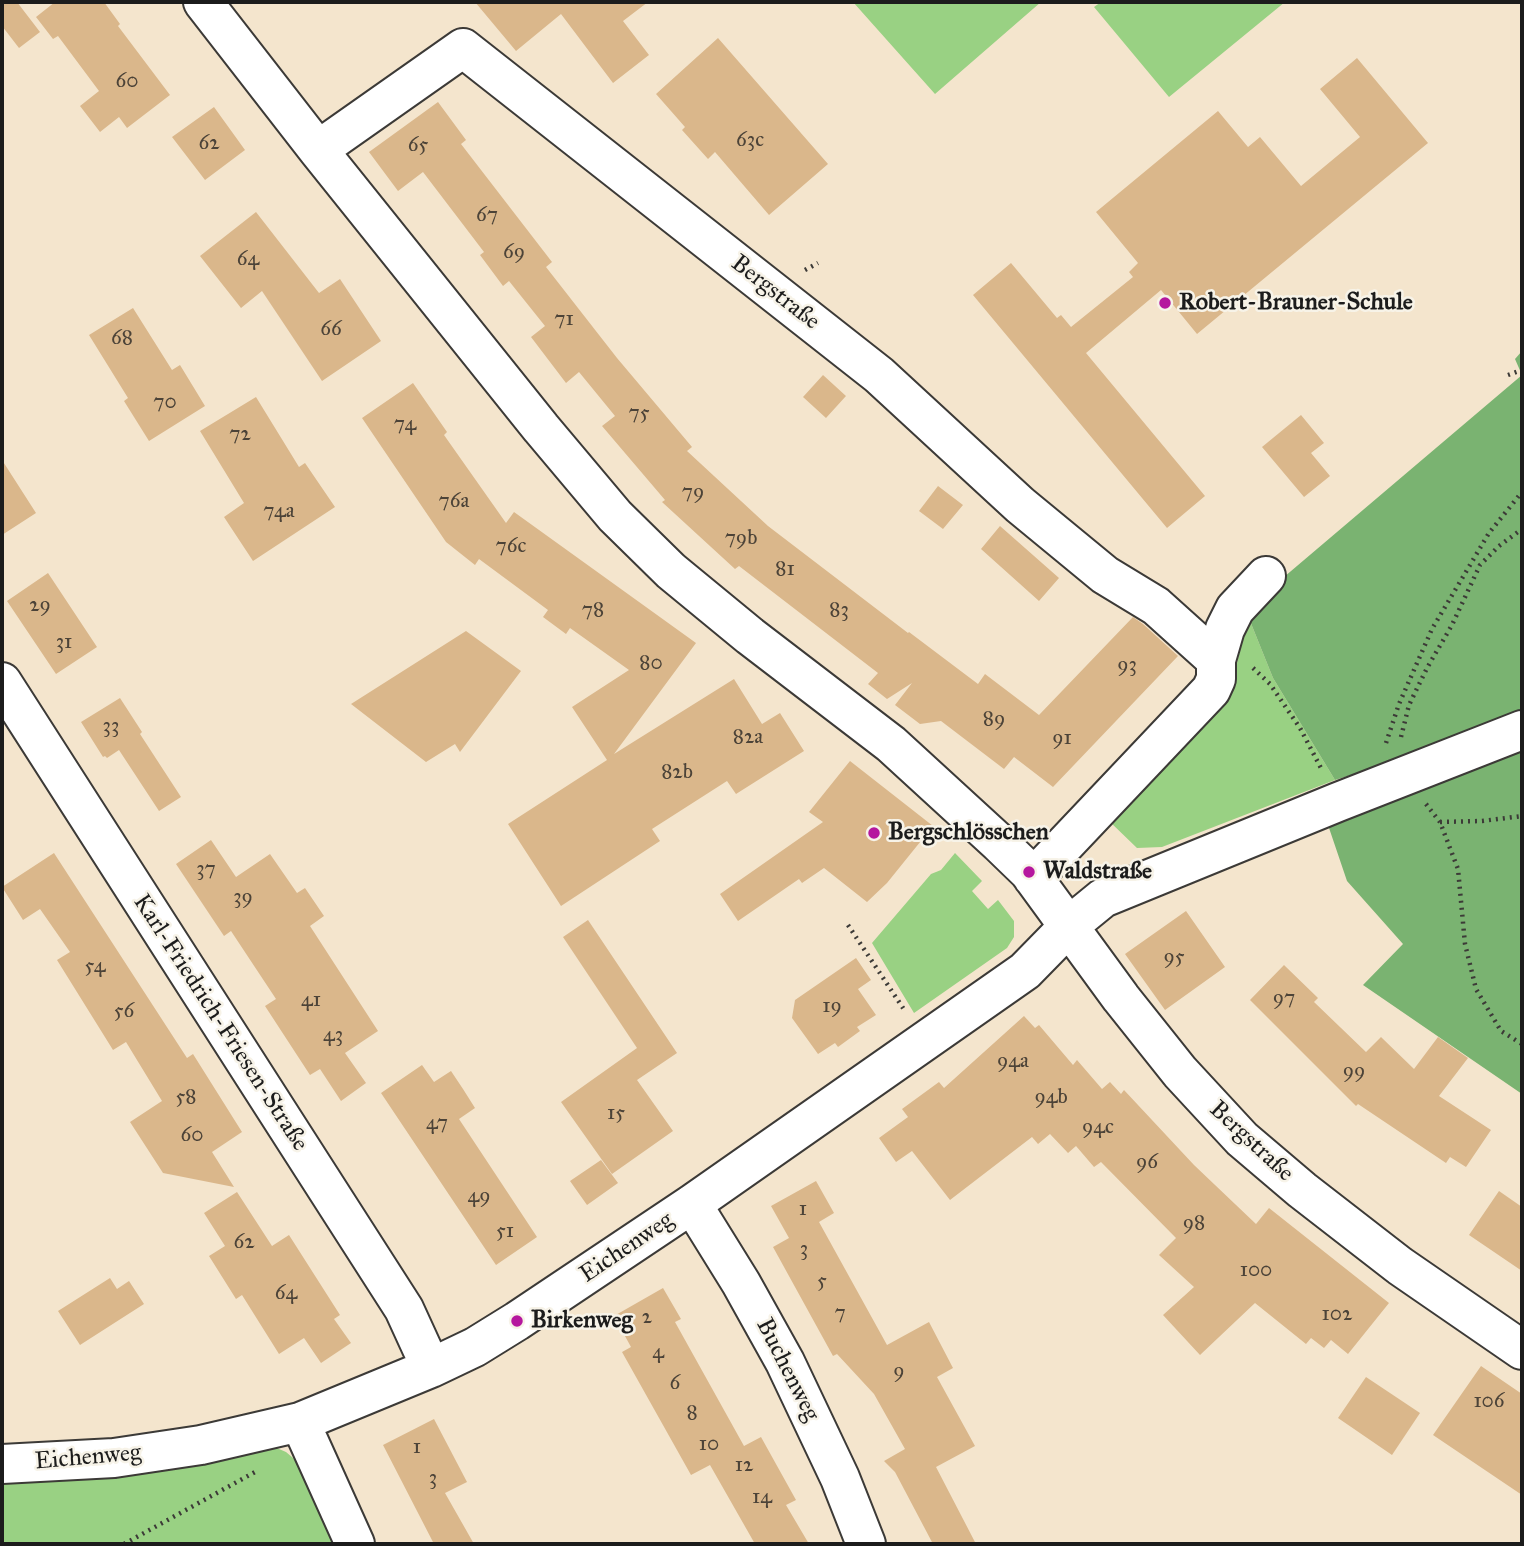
<!DOCTYPE html>
<html>
<head>
<meta charset="utf-8">
<style>
  body { margin:0 }
  #map { position:relative; width:1524px; height:1546px; overflow:hidden; background:#f4e5cd; font-family:"IM FELL Great Primer",serif }
  canvas { display:block }
  .frame { position:absolute; inset:0; border:4px solid #1c1c1c; pointer-events:none }
</style>
</head>
<body>
<div id="map">
<canvas width="1524" height="1546"></canvas>
<div class="frame"></div>
</div>
<script>
const ctx = document.querySelector('canvas').getContext('2d');
ctx.lineJoin = 'round';
function fillPath(path, color) { ctx.fillStyle = color; ctx.fill(path, 'evenodd'); }
const toPath = rows => new Path2D(rows.map(r => 'M' + r).join(''));
function trace(path, color, width, dash) { ctx.strokeStyle = color; ctx.lineWidth = width; ctx.lineCap = dash ? 'butt' : 'round'; ctx.setLineDash(dash || []); ctx.stroke(path); }
function write(font, color, halo, rows, align = 'center') {
  ctx.font = font + ' "IM FELL Great Primer",serif'; ctx.lineWidth = 5; ctx.setLineDash([]); ctx.textBaseline = 'middle'; ctx.strokeStyle = halo; ctx.fillStyle = color; for (const [text, x, y, turn = 0] of rows) {
    ctx.save(); ctx.translate(x, y); ctx.rotate((+turn || 0) * Math.PI / 180); ctx.textAlign = isNaN(turn) ? turn : align; if (halo) ctx.strokeText(text, 0, 0); ctx.fillText(text, 0, 0); ctx.restore();
  }
}
fillPath(toPath([
  [853,2,1041,2,935,94],
  [1101,2,1285,2,1169,97,1094,7],
  [1248,616,1273,678,1335,780,1162,847,1137,848,1108,820,1233,680],
  [955,853,982,881,972,891,988,909,998,900,1014,921,1014,937,1007,948,914,1013,872,943,931,874,941,870],
  [272,1446,286,1452,299,1463,338,1544,2,1544,2,1478]
]), '#99d183');
fillPath(toPath([
  [1522,351,1522,713,1377,767,1335,780,1273,678,1248,616,1284,577,1522,375,1515,359],
  [1522,747,1522,1094,1363,985,1403,944,1347,881,1327,822]
]), '#7ab371');
fillPath(toPath([
  [2,2,17,2,40,32,19,48,2,26],
  [55,2,104,2,120,24,118,26,170,95,127,128,119,117,100,132,80,106,99,91,58,36,53,39,36,17],
  [475,2,648,2,623,21,649,55,613,83,561,14,516,51],
  [718,38,828,164,769,215,715,152,708,159,682,130,685,127,656,94],
  [1357,58,1428,143,1197,334,1161,290,1086,353,1205,496,1167,528,973,295,1011,263,1057,318,1061,315,1071,327,1133,277,1129,272,1138,263,1096,212,1218,111,1248,147,1260,137,1301,186,1360,137,1320,89],
  [438,102,466,140,461,144,552,262,546,267,617,358,692,447,687,451,768,526,908,633,909,632,978,684,985,674,1039,715,1133,617,1143,624,1178,656,1053,787,1014,757,1004,769,941,721,920,724,895,705,912,683,887,699,868,684,878,673,739,566,735,569,662,502,665,500,602,426,615,416,579,372,566,383,531,337,545,326,509,281,503,286,480,255,484,252,423,172,398,191,369,152],
  [214,107,245,150,205,180,172,137],
  [256,212,319,293,340,279,381,341,322,381,262,291,241,308,200,256],
  [133,308,172,370,180,365,205,406,149,441,124,401,128,398,89,335],
  [823,375,846,396,826,418,803,397],
  [413,383,447,432,444,435,506,523,514,512,696,643,614,754,734,679,762,724,780,713,804,751,736,794,727,781,652,829,660,841,561,906,508,824,607,760,572,707,629,670,570,628,566,634,543,617,548,610,479,559,475,565,446,542,362,418],
  [256,397,299,467,305,463,335,507,253,561,224,517,244,503,200,431],
  [1301,415,1324,443,1311,453,1330,476,1304,497,1262,447],
  [2,460,36,513,2,535],
  [938,486,963,505,943,529,919,511],
  [1000,526,1059,578,1039,601,981,549],
  [48,573,97,647,56,674,7,601],
  [466,631,521,671,460,752,455,744,426,762,351,704],
  [120,698,142,732,140,734,181,797,159,811,119,750,107,758,105,756,103,757,81,722],
  [850,761,933,826,887,883,867,902,824,868,802,883,799,879,738,921,720,894,823,822,809,812],
  [211,840,236,877,270,854,297,893,305,888,324,916,310,926,378,1031,345,1053,366,1083,341,1101,320,1069,310,1075,265,1006,276,999,231,931,224,936,176,864],
  [54,853,187,1058,193,1054,242,1132,212,1152,234,1187,163,1173,130,1122,162,1101,126,1042,113,1050,57,960,70,952,40,909,23,920,2,887],
  [1186,911,1225,967,1165,1010,1125,954],
  [588,920,677,1053,637,1080,673,1131,612,1174,561,1102,637,1048,563,937],
  [856,958,871,980,858,989,876,1015,857,1027,860,1031,838,1047,835,1043,818,1054,792,1018,795,1000],
  [1284,965,1318,998,1314,1002,1366,1052,1381,1037,1414,1069,1438,1037,1468,1058,1439,1096,1491,1130,1466,1167,1450,1157,1446,1163,1358,1104,1356,1106,1250,1000],
  [1024,1016,1035,1028,1039,1025,1073,1065,1077,1060,1102,1089,1110,1082,1121,1094,1124,1090,1194,1165,1256,1224,1269,1208,1389,1303,1348,1354,1331,1340,1324,1348,1311,1338,1306,1344,1255,1303,1200,1355,1163,1315,1194,1287,1159,1255,1176,1238,1101,1162,1094,1167,1076,1146,1068,1153,1050,1134,1038,1144,1032,1137,950,1200,912,1151,896,1162,879,1138,908,1117,902,1109,939,1082,944,1088],
  [422,1065,434,1082,451,1071,463,1089,475,1108,459,1119,537,1237,496,1265,381,1093],
  [601,1160,618,1183,587,1205,570,1181],
  [816,1181,834,1213,819,1222,887,1345,929,1322,953,1368,937,1377,975,1446,936,1467,976,1544,933,1544,895,1472,884,1461,905,1449,874,1394,837,1354,833,1356,773,1247,789,1238,771,1206],
  [1499,1191,1522,1207,1522,1271,1469,1235],
  [237,1192,272,1246,289,1235,340,1315,334,1319,351,1343,321,1363,304,1338,279,1354,242,1295,236,1299,209,1256,225,1246,204,1213],
  [110,1278,117,1289,129,1281,144,1304,80,1345,58,1311],
  [663,1288,681,1319,675,1322,744,1446,761,1437,796,1500,786,1505,809,1544,755,1544,710,1465,691,1475,622,1352,631,1347,614,1316],
  [1481,1366,1522,1394,1522,1495,1433,1435],
  [1366,1377,1420,1413,1392,1455,1338,1418],
  [434,1419,467,1482,445,1493,474,1544,434,1544,383,1445]
]), '#dab78b');
const minor = toPath([
  [203,2,318,150,541,428,615,516,671,571,750,636,891,744,999,843,1029,872,1121,998,1180,1072,1242,1139,1302,1190,1400,1266,1522,1350],
  [318,150,463,48,879,375,1020,505,1105,575,1156,606,1216,660],
  [2,682,404,1309,431,1368],
  [1033,878,1211,690,1216,679,1216,660,1225,629,1235,609,1266,576],
  [692,1204,741,1283,785,1362,840,1478,866,1544],
  [300,1422,355,1544],
  [2,1464,114,1458,201,1445,300,1422,431,1368,475,1347,517,1321,692,1204,1025,971,1070,925,1103,898,1338,802,1522,730]
]);
trace(minor, '#3c3a37', 42);
trace(toPath([
  [805,270,818,263],
  [1508,375,1522,370],
  [1253,668,1270,684,1300,728,1322,770],
  [1401,737,1409,705,1427,668,1452,625,1480,565,1499,546,1522,529],
  [1386,743,1399,704,1432,629,1489,533,1522,492],
  [1426,804,1440,822,1458,869,1465,944,1476,989,1501,1031,1522,1044],
  [1440,822,1482,821,1522,816],
  [848,925,905,1011],
  [124,1544,255,1472]
]), '#3c3a37', 4.5, [2, 5]);
trace(minor, '#fff', 38);
for (const [x, y, r, color] of [
  [1165,303,7,"#b5179e"],
  [874,833,7,"#b5179e"],
  [1029,872,7,"#b5179e"],
  [517,1321,7,"#b5179e"]
]) { const dot = new Path2D(); dot.arc(x, y, r, 0, 2 * Math.PI); ctx.fillStyle = color; ctx.fill(dot); trace(dot, '#f7f3e8', 2.5); }
write('21px', '#4c4338', null, [
  ["60",127,82],
  ["63c",750,141],
  ["62",209,144],
  ["65",418,146],
  ["67",487,216],
  ["69",514,253],
  ["64",248,260],
  ["71",564,320],
  ["66",331,330],
  ["68",122,339],
  ["70",165,403],
  ["75",639,414],
  ["74",405,425],
  ["72",240,435],
  ["79",693,493],
  ["76a",454,502],
  ["74a",279,512],
  ["79b",741,539],
  ["76c",511,547],
  ["81",785,570],
  ["29",40,606],
  ["78",593,611],
  ["83",839,611],
  ["31",64,643],
  ["80",651,664],
  ["93",1127,666],
  ["89",994,720],
  ["33",111,727],
  ["82a",748,738],
  ["91",1062,739],
  ["82b",677,773],
  ["37",206,870],
  ["39",243,898],
  ["95",1174,958],
  ["54",95,967],
  ["97",1284,999],
  ["41",311,1001],
  ["19",832,1007],
  ["56",124,1012],
  ["43",333,1036],
  ["94a",1013,1062],
  ["99",1354,1072],
  ["58",186,1098],
  ["94b",1051,1098],
  ["15",616,1114],
  ["47",437,1124],
  ["94c",1098,1128],
  ["60",192,1136],
  ["96",1147,1163],
  ["49",479,1197],
  ["1",803,1210],
  ["98",1194,1224],
  ["51",505,1232],
  ["62",244,1243],
  ["3",804,1250],
  ["100",1256,1271],
  ["5",822,1282],
  ["64",286,1294],
  ["7",840,1314],
  ["102",1337,1315],
  ["2",647,1318],
  ["4",658,1353],
  ["9",899,1372],
  ["6",675,1384],
  ["106",1489,1402],
  ["8",692,1414],
  ["10",709,1445],
  ["1",417,1448],
  ["12",744,1466],
  ["3",433,1479],
  ["14",762,1498]
]);
write('24px', '#1c1c1c', '#f7f3e8', [
  ["Bergstraße",775,293,38],
  ["Karl-Friedrich-Friesen-Straße",220,1023,57],
  ["Bergstraße",1251,1142,43],
  ["Eichenweg",627,1248,-34],
  ["Buchenweg",787,1370,63],
  ["Eichenweg",88,1458,-5]
]);
write('bold 24px', '#1c1c1c', '#f7f3e8', [
  ["Robert-Brauner-Schule",1179,303],
  ["Bergschlösschen",888,833],
  ["Waldstraße",1043,872],
  ["Birkenweg",531,1321]
], 'left');
</script>
</body>
</html>
